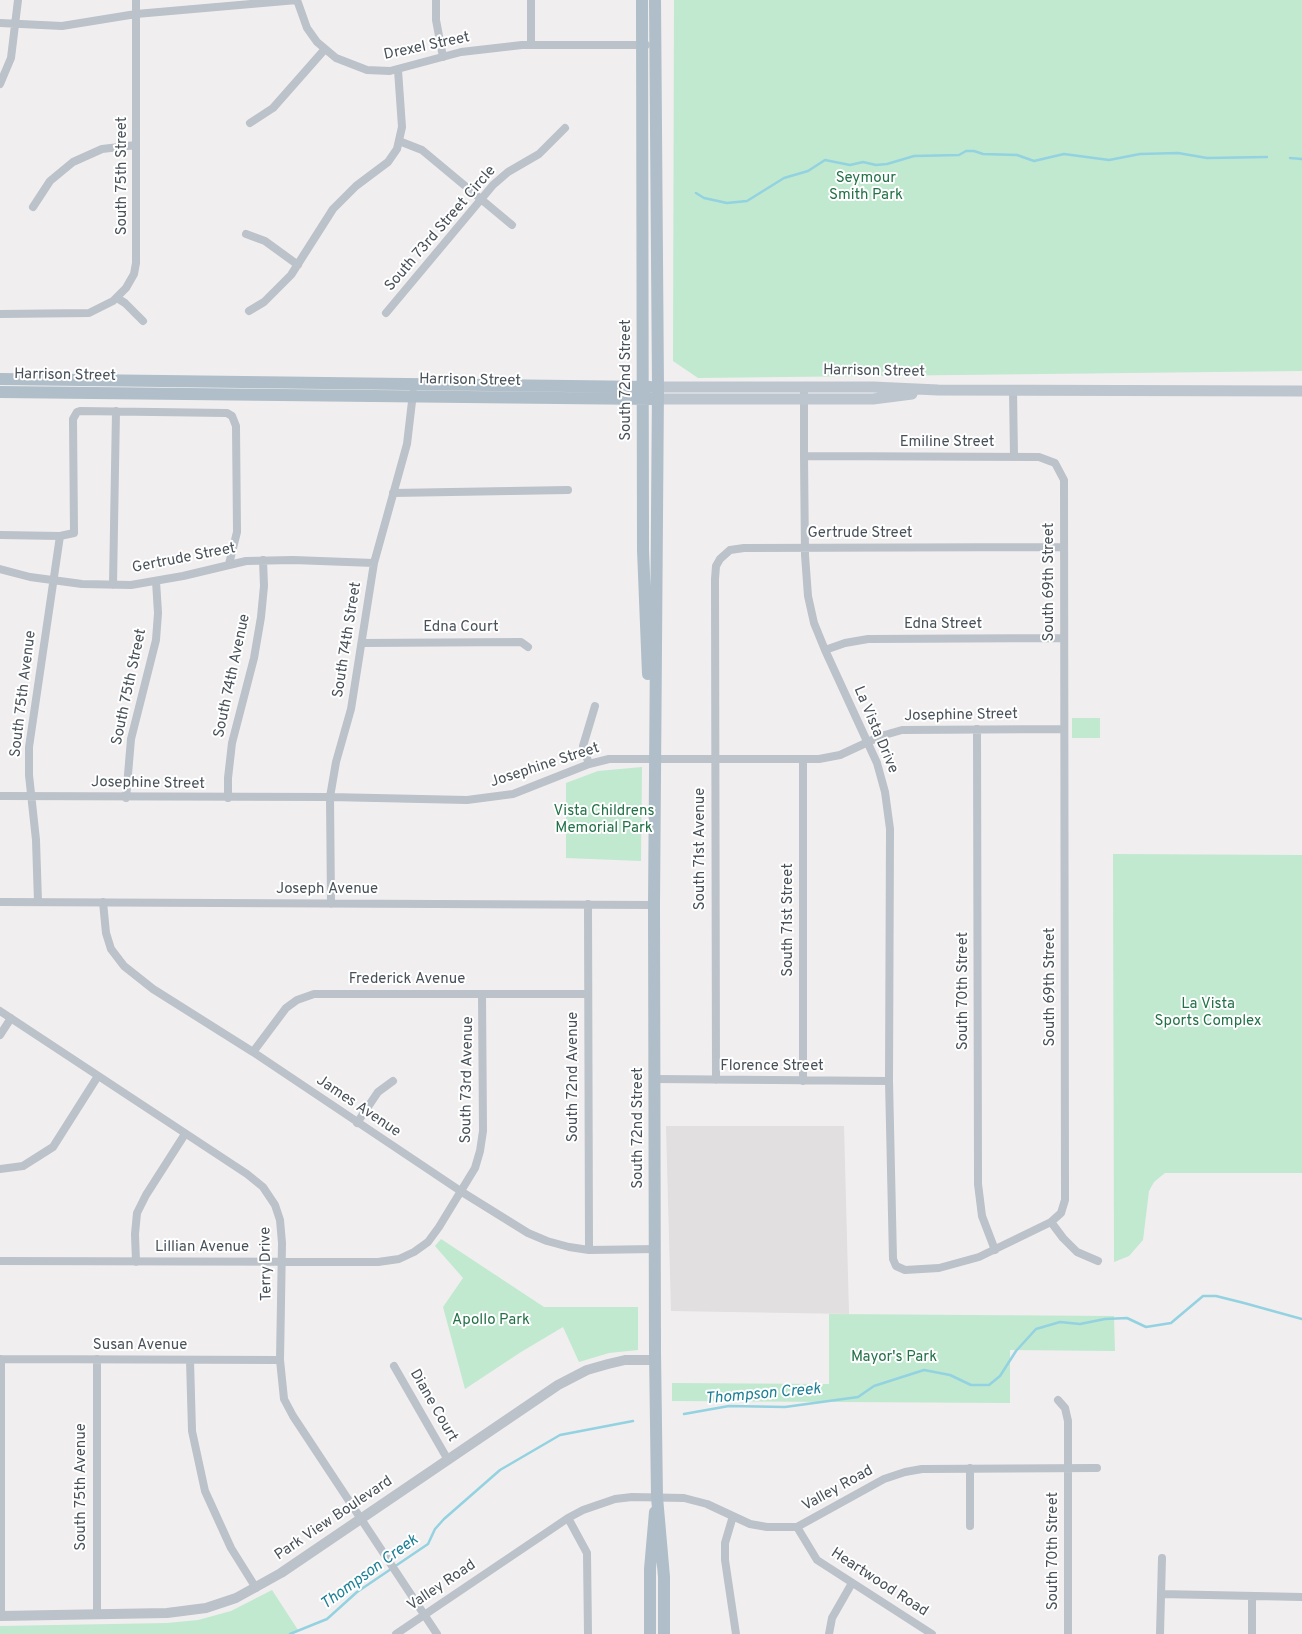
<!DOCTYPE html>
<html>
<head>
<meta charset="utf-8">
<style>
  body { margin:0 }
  canvas { display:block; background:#f0eeee }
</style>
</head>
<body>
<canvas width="1302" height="1634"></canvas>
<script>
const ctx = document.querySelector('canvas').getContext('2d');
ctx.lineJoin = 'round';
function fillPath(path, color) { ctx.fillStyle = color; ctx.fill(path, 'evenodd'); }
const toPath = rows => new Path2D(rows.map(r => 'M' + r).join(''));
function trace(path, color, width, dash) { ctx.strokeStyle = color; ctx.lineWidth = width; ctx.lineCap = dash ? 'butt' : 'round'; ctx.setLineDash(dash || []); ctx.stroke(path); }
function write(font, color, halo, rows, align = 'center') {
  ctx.font = font + ' Overpass,sans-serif'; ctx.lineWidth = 4; ctx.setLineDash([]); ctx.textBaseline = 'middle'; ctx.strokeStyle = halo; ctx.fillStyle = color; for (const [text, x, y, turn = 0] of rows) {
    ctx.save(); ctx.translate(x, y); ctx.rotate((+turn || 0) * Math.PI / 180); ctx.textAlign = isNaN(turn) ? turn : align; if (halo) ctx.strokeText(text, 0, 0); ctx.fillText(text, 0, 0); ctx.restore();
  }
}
fillPath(toPath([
  [666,1126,844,1126,849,1314,671,1311]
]), '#e1dfdf');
fillPath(toPath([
  [674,0,1302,0,1302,371,698,378,673,361],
  [1072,718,1100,718,1100,738,1072,738],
  [642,767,641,861,566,858,566,783,598,771],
  [1113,854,1302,855,1302,1173,1165,1173,1154,1182,1149,1191,1143,1240,1129,1256,1114,1262],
  [441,1239,544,1307,638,1307,638,1350,609,1353,579,1362,563,1327,521,1352,465,1389,443,1307,463,1278,435,1246],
  [829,1314,1114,1316,1115,1351,1010,1350,1010,1403,672,1401,672,1383,829,1384],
  [272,1590,298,1630,292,1634,0,1634,0,1626,167,1623,198,1620,231,1611]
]), '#c1e9cf');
trace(toPath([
  [1290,158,1302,159],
  [696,193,704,198,727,203,747,201,784,178,808,171,825,160,850,165,863,162,876,165,887,164,914,156,959,155,966,151,974,151,983,154,1017,155,1034,161,1064,154,1109,160,1140,154,1178,153,1207,158,1267,157],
  [684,1414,729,1406,785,1407,858,1397,874,1386,924,1370,950,1375,971,1385,989,1385,1000,1376,1016,1351,1036,1329,1060,1322,1080,1324,1105,1319,1127,1318,1146,1327,1171,1323,1203,1296,1216,1296,1244,1303,1302,1319],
  [290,1634,327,1619,357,1592,428,1544,435,1529,444,1519,500,1470,560,1435,633,1421]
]), '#93d2e1', 2.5);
trace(toPath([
  [297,0,307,28,317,42,336,58,367,70,390,71,461,52,522,45,646,45],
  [436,0,436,20,443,57],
  [531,0,531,45],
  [0,23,62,26,136,14,297,0],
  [0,84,11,58,18,0],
  [250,123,273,108,325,49],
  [399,141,422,150,512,225],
  [33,207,50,181,73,162,102,149,136,145],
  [246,234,265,241,298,265],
  [117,298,125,303,143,321],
  [249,311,264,302,291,275,333,209,356,186,388,162,397,149,402,127,398,70],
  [386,313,493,185,508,172,539,154,565,128],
  [0,314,89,313,113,301,126,288,134,274,136,263,136,0],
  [1013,389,1014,457],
  [804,456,1039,457,1055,463,1064,480,1065,1200,1061,1213,1051,1222,979,1257,939,1268,905,1270,896,1266,893,1259,889,1081,890,829,885,792,877,763,825,650,814,623,808,596,805,555,804,456,804,388],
  [393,493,568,490],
  [0,535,60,536],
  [0,569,30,577,82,584,131,585,183,576,246,561,293,560,374,563],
  [113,585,116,411],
  [362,643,521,642,528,647],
  [825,650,845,643,868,639,1064,638],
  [977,729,978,1184,982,1216,995,1250],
  [589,764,583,746,595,706],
  [0,796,330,797,467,800,513,794,589,764,609,759,819,759,840,755,881,736,902,730,1064,729],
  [126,798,131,739,156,640,158,613,156,581],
  [228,798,228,778,232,743,254,658,261,617,264,586,263,560],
  [0,902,654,905],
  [38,902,36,840,29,775,29,747,60,536,74,533,73,419,77,412,80,411,227,413,232,416,236,426,237,532,229,564],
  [103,902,106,933,111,949,124,966,153,989,253,1052,462,1192,528,1233,547,1241,569,1247,589,1250,656,1249],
  [331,904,330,797,336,762,351,709,374,563,407,444,413,393],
  [588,904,589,1250],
  [0,1011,247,1174,263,1187,275,1205,280,1220,282,1243,280,1360,284,1399,293,1416,437,1634],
  [0,1035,11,1018],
  [253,1052,286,1008,297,1000,314,994,588,994],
  [655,1079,889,1081],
  [716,1080,715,579,716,566,720,559,730,550,744,548,1064,547],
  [803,1081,803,759],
  [357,1123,378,1092,393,1081],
  [0,1169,23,1166,53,1147,98,1076],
  [1051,1222,1063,1238,1077,1252,1098,1261],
  [0,1261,378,1262,399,1259,414,1252,428,1242,439,1227,475,1168,480,1151,483,1131,482,994],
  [136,1262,135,1234,137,1213,146,1195,185,1134],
  [0,1359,280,1360],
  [190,1360,192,1431,205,1491,231,1548,256,1588],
  [394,1366,448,1460],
  [1058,1400,1065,1408,1068,1421,1068,1634],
  [733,1516,725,1543,725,1560,736,1634],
  [568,1518,587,1553,588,1634],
  [970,1526,970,1468],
  [797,1527,817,1560,932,1634],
  [1161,1594,1302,1597],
  [1252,1596,1252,1634],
  [97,1615,97,1359],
  [1,1616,1,1359],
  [396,1634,568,1518,583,1510,615,1499,632,1497,684,1498,707,1504,750,1524,767,1527,797,1527,884,1479,905,1472,922,1469,1097,1468],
  [829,1634,832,1618,852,1583],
  [1160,1634,1162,1558]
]), '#bbc2c9', 8);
trace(toPath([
  [0,1616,167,1613,206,1608,236,1598,281,1573,558,1385,587,1370,608,1364,625,1360,655,1360]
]), '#bbc2c9', 10);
trace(toPath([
  [658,387,873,387,938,390,1302,391],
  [658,399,873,399,912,394]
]), '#bdc6cf', 11);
trace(toPath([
  [642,0,643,550,648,674],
  [655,0,658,387,654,905,655,1352,657,1497,664,1577,664,1634],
  [0,379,650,387],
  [0,392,652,399],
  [650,1634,650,1569,655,1512]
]), '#b0bec9', 12);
write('15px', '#485159', '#fff', [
  ["Drexel Street",427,47,-12],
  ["South 75th Street",123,176,-90],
  ["South 73rd Street Circle",441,229,-49],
  ["Harrison Street",874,372,1],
  ["Harrison Street",65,376,1],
  ["South 72nd Street",627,380,-90],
  ["Harrison Street",470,381,1],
  ["Emiline Street",947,443],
  ["Gertrude Street",860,534],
  ["Gertrude Street",184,559,-11],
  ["South 69th Street",1050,582,-90],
  ["Edna Street",943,625],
  ["Edna Court",461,628],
  ["South 74th Street",348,640,-81],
  ["South 74th Avenue",233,676,-78],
  ["South 75th Street",130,687,-78],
  ["South 75th Avenue",24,694,-83],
  ["Josephine Street",961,716,-1],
  ["La Vista Drive",875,730,67],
  ["Josephine Street",545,766,-18],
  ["Josephine Street",148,784,1],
  ["South 71st Avenue",701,849,-90],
  ["Joseph Avenue",327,890],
  ["South 71st Street",789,920,-90],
  ["Frederick Avenue",407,980],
  ["South 69th Street",1051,987,-90],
  ["South 70th Street",964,991,-90],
  ["Florence Street",772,1067],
  ["South 72nd Avenue",574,1077,-90],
  ["South 73rd Avenue",468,1080,-89],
  ["James Avenue",358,1107,34],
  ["South 72nd Street",639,1128,-90],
  ["Lillian Avenue",202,1248],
  ["Terry Drive",267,1264,-91],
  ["Susan Avenue",140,1346],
  ["Diane Court",433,1406,60],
  ["South 75th Avenue",82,1487,-90],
  ["Valley Road",838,1489,-29],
  ["Park View Boulevard",334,1519,-34],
  ["South 70th Street",1054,1551,-90],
  ["Heartwood Road",879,1583,33],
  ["Valley Road",442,1586,-34]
]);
write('15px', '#227147', '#fff', [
  ["Seymour",866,179],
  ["Smith Park",866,196],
  ["Vista Childrens",604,812],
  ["Memorial Park",604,829],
  ["La Vista",1208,1005],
  ["Sports Complex",1208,1022],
  ["Apollo Park",491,1321],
  ["Mayor's Park",894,1358]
]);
write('italic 16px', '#1d8097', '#fff', [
  ["Thompson Creek",763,1395,-5],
  ["Thompson Creek",370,1573,-36]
]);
</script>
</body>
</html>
